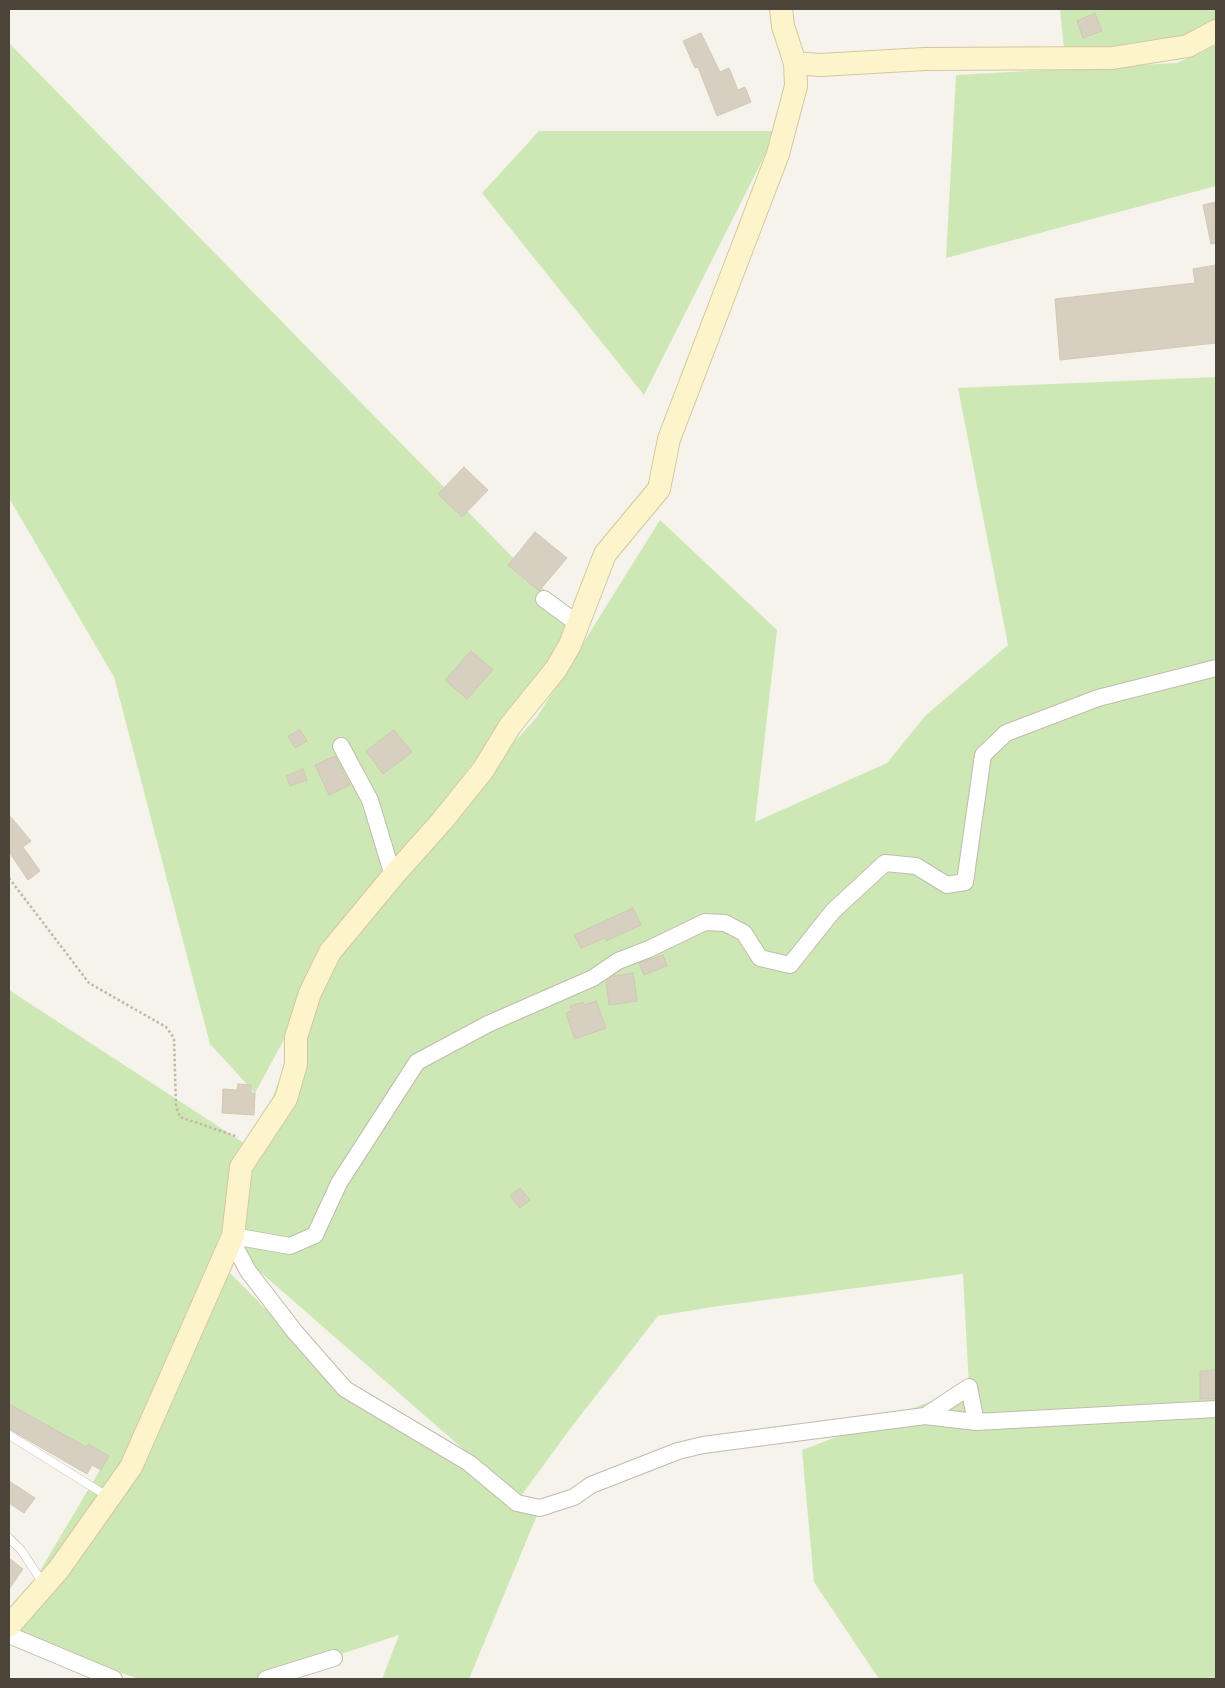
<!DOCTYPE html>
<html>
<head>
<meta charset="utf-8">
<style>
  body { margin:0 }
  #map { position:relative; width:1225px; height:1688px; overflow:hidden; background:#f5f3eb; font-family:"Fira Sans Condensed",sans-serif }
  canvas { display:block }
  .frame { position:absolute; inset:0; border:10px solid #4a4439; pointer-events:none }
</style>
</head>
<body>
<div id="map">
<canvas width="1225" height="1688"></canvas>
<div class="frame"></div>
</div>
<script>
const ctx = document.querySelector('canvas').getContext('2d');
ctx.lineJoin = 'round';
function fillPath(path, color) { ctx.fillStyle = color; ctx.fill(path, 'evenodd'); }
const toPath = rows => new Path2D(rows.map(r => 'M' + r).join(''));
function trace(path, color, width, dash) { ctx.strokeStyle = color; ctx.lineWidth = width; ctx.lineCap = dash ? 'butt' : 'round'; ctx.setLineDash(dash || []); ctx.stroke(path); }
fillPath(toPath([
  [1060,9,1216,9,1216,35,1065,59],
  [9,43,578,624,330,952,434,829,537,717,660,520,777,630,755,822,887,763,925,716,1008,645,958,388,1216,377,1216,1679,879,1679,814,1582,802,1450,969,1387,963,1274,712,1307,658,1316,570,1429,521,1496,540,1508,469,1679,382,1679,399,1635,265,1679,139,1679,9,1634,9,1623,107,1458,9,1417,9,990,253,1149,319,975,255,1093,210,1044,114,677,9,498],
  [253,1152,243,1257,502,1483,335,1379,221,1264,188,1319],
  [1216,45,1216,186,946,258,956,75,1177,63],
  [539,131,777,131,644,395,482,193]
]), '#cee8b5');
const building = toPath([
  [1095,13,1102,31,1083,38,1077,21,1095,13],
  [701,33,720,72,729,68,738,90,745,87,751,102,717,116,698,67,695,68,683,41,701,33],
  [1216,202,1216,243,1211,244,1203,205,1216,202],
  [1216,265,1216,343,1060,360,1055,299,1195,283,1193,269,1216,265],
  [464,467,488,490,462,517,438,494,464,467],
  [535,532,567,558,539,591,508,565,535,532],
  [471,651,493,670,467,699,445,680,471,651],
  [300,730,307,741,295,748,288,736,300,730],
  [394,730,412,752,383,774,366,751,394,730],
  [335,756,350,785,329,795,315,765,335,756],
  [303,769,307,780,290,786,286,776,303,769],
  [9,815,31,841,23,847,40,871,28,880,9,852,9,815],
  [633,908,641,925,606,941,605,938,581,948,574,935,633,908],
  [663,955,667,966,644,975,639,963,663,955],
  [633,973,637,1001,609,1005,606,982,614,976,633,973],
  [596,1001,606,1028,575,1039,566,1013,572,1011,570,1006,583,1002,584,1005,596,1001],
  [238,1084,251,1085,251,1093,255,1093,254,1115,222,1113,223,1089,237,1090,238,1084],
  [520,1188,530,1200,520,1208,510,1196,520,1188],
  [1216,1370,1216,1399,1200,1399,1200,1371,1216,1370],
  [9,1404,86,1447,88,1444,109,1456,101,1470,92,1465,87,1474,9,1429,9,1404],
  [9,1481,35,1498,24,1513,9,1503,9,1481],
  [9,1558,23,1569,9,1589,9,1558]
]);
fillPath(building, '#d7cfc0');
trace(building, '#d2c7b4', 1);
const lane = toPath([
  [9,1435,107,1496],
  [9,1538,21,1550,43,1583]
]);
const street = toPath([
  [544,599,578,624],
  [341,746,370,800,393,876],
  [233,1236,290,1246,315,1235,339,1183,417,1062,488,1024,593,978,618,961,649,949,705,922,725,923,744,933,760,958,790,965,833,911,885,863,916,866,947,885,965,882,983,755,1006,733,1098,698,1216,668],
  [231,1239,248,1271,295,1332,345,1389,469,1463,517,1503,540,1508,574,1497,591,1485,678,1451,703,1445,925,1416,969,1387,976,1422,925,1416],
  [976,1422,1216,1409],
  [9,1635,114,1679],
  [266,1679,334,1658]
]);
const secondary = toPath([
  [781,9,783,26,795,63,820,65,925,59,1112,58,1188,46,1216,31],
  [9,1626,59,1569,131,1467,233,1236,241,1167,286,1099,296,1064,296,1037,310,993,330,952,393,876,442,821,483,770,510,726,556,669,570,645,605,554,659,489,669,439,778,154,796,86,795,63]
]);
trace(lane, '#c1bbad', 9);
trace(street, '#c1bbad', 18);
trace(secondary, '#d4c89b', 24);
trace(toPath([
  [9,878,89,983,166,1027,174,1038,176,1107,180,1117,238,1137]
]), '#c2b89f', 2.5, [2.5, 2.5]);
trace(lane, '#fff', 8);
trace(street, '#fff', 16);
trace(secondary, '#fef4cc', 22);
</script>
</body>
</html>
